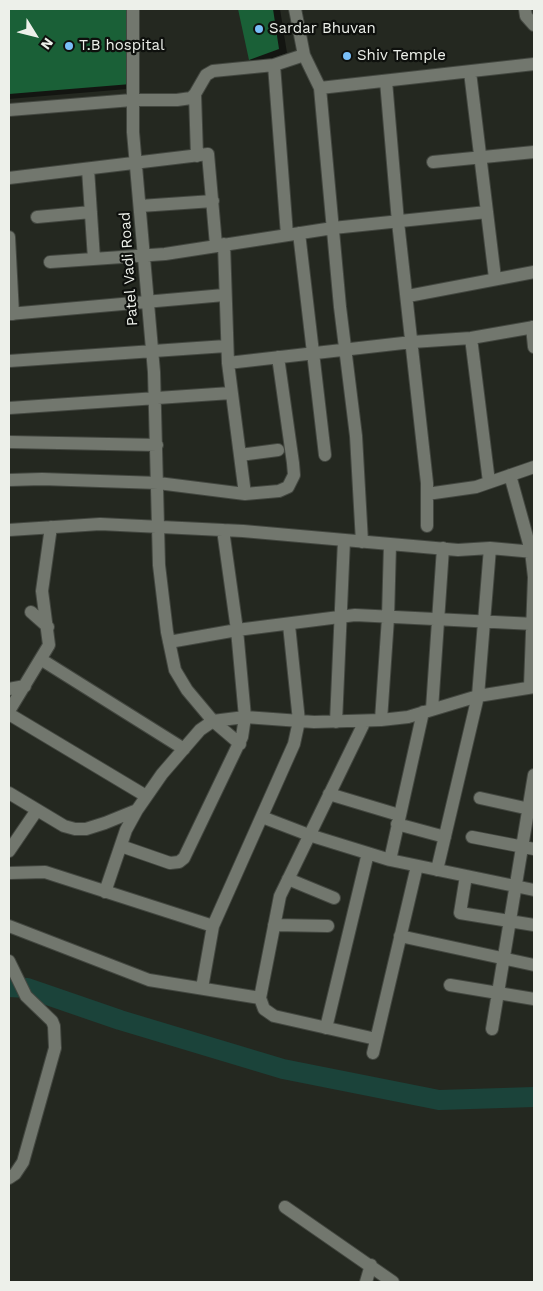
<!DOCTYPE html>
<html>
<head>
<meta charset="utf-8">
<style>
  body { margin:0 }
  #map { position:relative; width:543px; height:1291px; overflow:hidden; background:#242820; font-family:"Work Sans",sans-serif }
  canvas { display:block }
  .frame { position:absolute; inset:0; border:10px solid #edf0ea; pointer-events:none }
  .north { position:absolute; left:10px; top:10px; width:50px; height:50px; -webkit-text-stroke:4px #0e100d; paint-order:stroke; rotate:126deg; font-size:14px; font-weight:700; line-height:20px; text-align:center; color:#edf0ea }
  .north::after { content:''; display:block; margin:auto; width:18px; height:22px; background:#edf0ea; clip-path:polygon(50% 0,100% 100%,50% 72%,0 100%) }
</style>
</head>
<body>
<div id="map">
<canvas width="543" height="1291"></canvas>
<div class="frame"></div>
<div class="north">N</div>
</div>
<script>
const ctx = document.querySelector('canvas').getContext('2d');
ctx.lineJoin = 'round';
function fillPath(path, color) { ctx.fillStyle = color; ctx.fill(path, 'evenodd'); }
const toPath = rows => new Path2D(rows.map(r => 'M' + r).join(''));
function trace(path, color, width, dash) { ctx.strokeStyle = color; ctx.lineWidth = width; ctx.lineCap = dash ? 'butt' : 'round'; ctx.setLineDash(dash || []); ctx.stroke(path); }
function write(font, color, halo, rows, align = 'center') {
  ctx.font = font + ' "Work Sans",sans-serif'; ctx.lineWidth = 4.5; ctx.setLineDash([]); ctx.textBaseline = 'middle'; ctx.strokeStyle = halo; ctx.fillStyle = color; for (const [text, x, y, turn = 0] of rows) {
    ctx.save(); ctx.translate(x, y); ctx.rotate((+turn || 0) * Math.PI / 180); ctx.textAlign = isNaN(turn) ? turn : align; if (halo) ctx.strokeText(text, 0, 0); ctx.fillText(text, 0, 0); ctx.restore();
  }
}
fillPath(toPath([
  [9,9,136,9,139,88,9,99],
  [239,9,280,9,287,53,258,64,250,60]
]), '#0007');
trace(toPath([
  [9,987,27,988,120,1020,283,1069,439,1100,534,1097]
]), '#1b433a', 20);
fillPath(toPath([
  [9,9,128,9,131,84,9,94],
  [238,9,273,9,279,49,249,60]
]), '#1a6037');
const minor = toPath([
  [133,9,133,132,154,372,159,565,167,632,175,670,187,690,213,721,240,744],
  [295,9,304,55,320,88,340,307,356,436,362,542],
  [525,9,526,16,534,25],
  [274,65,287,235],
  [470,72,495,278],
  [386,81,398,222,427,483,427,526],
  [320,88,534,64],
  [195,94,197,156],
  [9,110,132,100,177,100,191,98,195,94,206,75,213,71,274,65,304,55],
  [433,162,534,152],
  [88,169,94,259],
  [9,178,208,154,216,245],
  [140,206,213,201],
  [37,217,91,212],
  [299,233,325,455],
  [9,237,13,314],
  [224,244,228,363,245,494],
  [50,262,165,254,333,228,487,212],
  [408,296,534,272],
  [9,314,224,295],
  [532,327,534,347],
  [471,338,489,482],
  [9,361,226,346],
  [228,363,412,342,471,338,534,327],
  [9,408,231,393],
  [9,442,157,445],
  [240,455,278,450],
  [510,475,531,551,534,577,530,687],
  [9,480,42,479,158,483,245,494,279,491,288,487,294,475,293,463,278,357],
  [427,494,476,487,534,467],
  [9,530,100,524,243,531,458,550,490,548,534,552],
  [31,612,48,627],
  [169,642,237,630,355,615,534,624],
  [42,660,184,749],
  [9,689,25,686],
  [432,709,443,548],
  [9,711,49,645,42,591,51,527],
  [9,714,146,796],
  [381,720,388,618,390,544],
  [365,721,280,896,260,998,264,1009,274,1016,376,1039],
  [336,722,344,540],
  [9,793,64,826,75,829,86,829,105,823,137,810],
  [329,794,399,815],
  [480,798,534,810],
  [262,817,309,835,390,860,534,890],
  [397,824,445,837],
  [472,837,534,849],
  [121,846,170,863,179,862,184,858,242,737,245,717,237,630,223,530],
  [9,851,37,810],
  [390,860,423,712],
  [437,870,478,696,490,548],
  [9,873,45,872,213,926],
  [466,876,460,913,534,925],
  [288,879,334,898],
  [105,892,126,830,137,810,162,774,200,730,213,721,245,717,314,722,381,720,408,717,478,696,534,687],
  [274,925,328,926],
  [9,926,149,980,260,998],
  [400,936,534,965],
  [9,961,26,996,52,1021,54,1026,55,1048,23,1162,15,1174,9,1178],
  [450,985,534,999],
  [202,988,213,926,294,744,299,721,289,625],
  [326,1028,368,853],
  [492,1029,534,775],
  [373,1053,417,866],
  [285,1207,393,1282],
  [366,1282,371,1265]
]);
trace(minor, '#434740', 14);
trace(minor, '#72776e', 12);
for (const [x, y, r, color] of [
  [259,29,5,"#79bff8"],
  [69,46,5,"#79bff8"],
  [347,56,5,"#79bff8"]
]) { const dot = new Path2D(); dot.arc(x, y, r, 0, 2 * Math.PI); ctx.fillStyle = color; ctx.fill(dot); trace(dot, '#0e100d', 2); }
write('15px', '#edf0ea', '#0e100d', [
  ["Sardar Bhuvan",269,29],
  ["T.B hospital",79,46],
  ["Shiv Temple",357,56]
], 'left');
write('15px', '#edf0ea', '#0e100d', [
  ["Patel Vadi Road",129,269,-94]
]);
</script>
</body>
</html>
